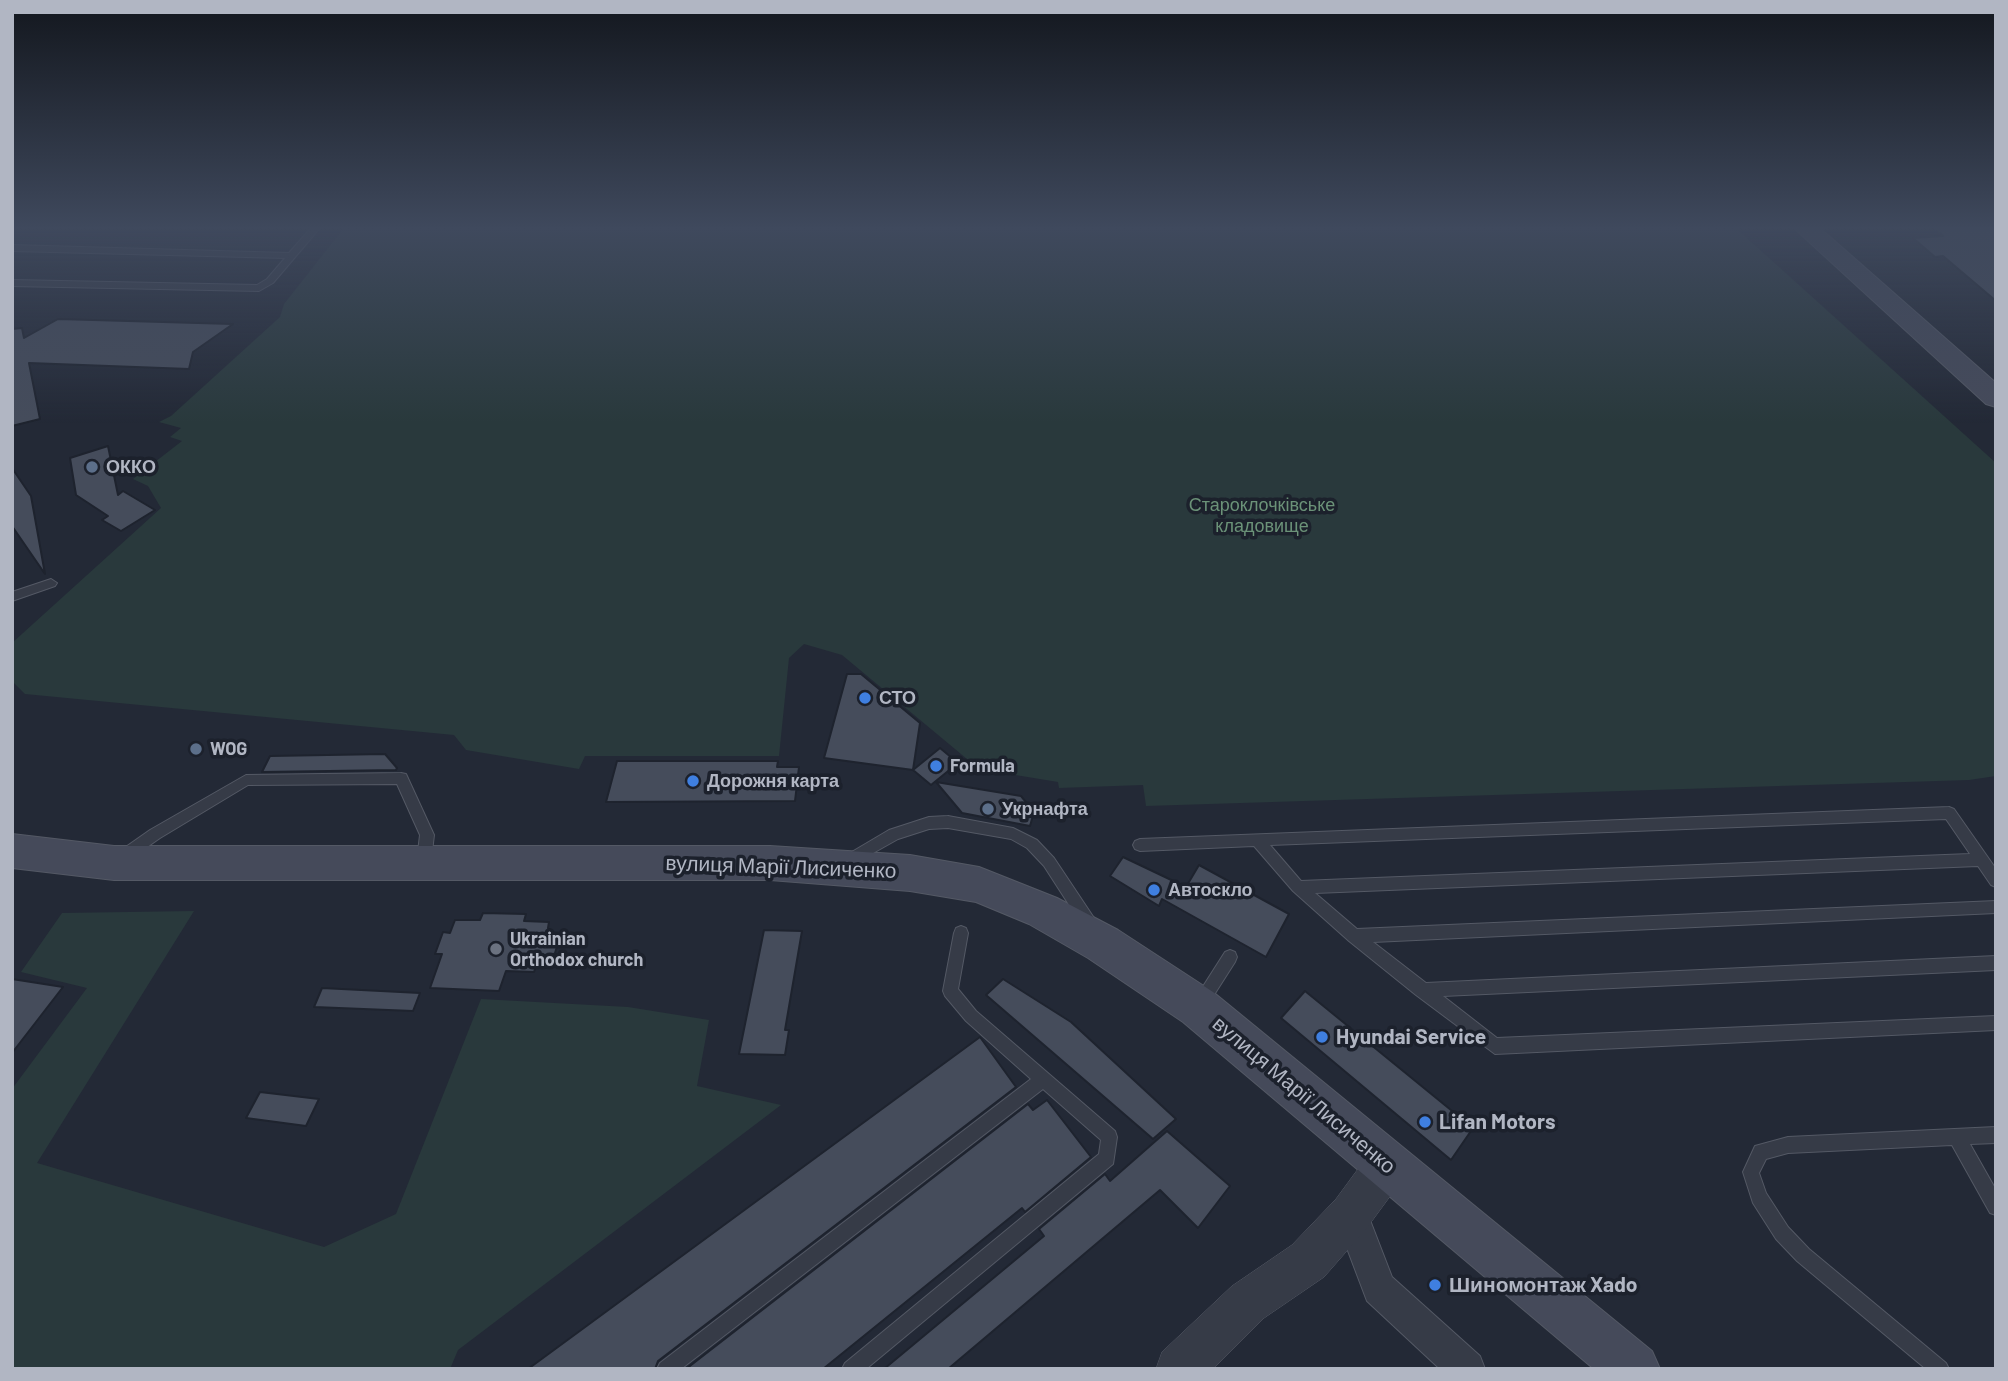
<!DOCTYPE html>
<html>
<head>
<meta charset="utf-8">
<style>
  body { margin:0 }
  #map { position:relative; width:2008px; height:1381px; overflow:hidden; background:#232936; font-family:Barlow,sans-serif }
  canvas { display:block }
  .frame { position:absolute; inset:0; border:14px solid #b1b6c3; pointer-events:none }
</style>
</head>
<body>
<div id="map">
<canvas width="2008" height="1381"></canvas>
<div class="frame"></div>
</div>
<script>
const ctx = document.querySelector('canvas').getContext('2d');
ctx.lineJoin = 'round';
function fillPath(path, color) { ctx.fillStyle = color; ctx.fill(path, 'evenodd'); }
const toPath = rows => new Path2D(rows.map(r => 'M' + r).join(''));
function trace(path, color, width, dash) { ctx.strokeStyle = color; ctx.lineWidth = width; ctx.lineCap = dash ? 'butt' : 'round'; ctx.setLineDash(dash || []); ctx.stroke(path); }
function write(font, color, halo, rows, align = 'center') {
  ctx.font = font + ' Barlow,sans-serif'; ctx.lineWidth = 7; ctx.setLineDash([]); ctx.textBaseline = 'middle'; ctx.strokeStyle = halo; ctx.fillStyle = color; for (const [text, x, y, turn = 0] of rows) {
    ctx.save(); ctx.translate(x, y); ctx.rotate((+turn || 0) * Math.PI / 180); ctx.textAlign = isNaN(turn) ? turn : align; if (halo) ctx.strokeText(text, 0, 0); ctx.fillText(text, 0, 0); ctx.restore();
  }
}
fillPath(toPath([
  [343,229,1737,229,1996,463,1996,776,1969,780,1146,806,1143,785,1059,788,1058,782,979,769,842,655,804,644,789,658,779,756,585,756,579,769,466,750,454,735,25,694,12,681,12,643,161,508,148,486,133,479,182,441,170,437,181,428,159,422,171,416,280,317,284,304],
  [194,911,37,1163,324,1247,396,1214,481,999,628,1007,709,1020,697,1086,781,1105,458,1350,450,1369,12,1369,12,1089,87,988,21,972,62,913]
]), '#29393c');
const building = toPath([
  [1935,229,1996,229,1996,301,1943,256,1935,257,1913,238,1943,236,1935,229],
  [58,319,233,324,193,352,189,369,29,363,40,419,12,426,12,329,22,328,24,338,58,319],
  [108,446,118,495,123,491,155,510,121,531,102,520,108,516,76,495,70,458,108,446],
  [12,468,31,496,45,574,12,526,12,468],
  [847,674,861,674,920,723,913,770,824,758,847,674],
  [940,748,958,763,931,785,913,770,940,748],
  [385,754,397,768,396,770,262,772,270,756,385,754],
  [617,761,778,761,777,767,799,767,795,801,606,802,617,761],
  [936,782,1021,796,1034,812,1030,826,962,813,936,782],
  [1123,857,1186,887,1199,865,1289,914,1266,957,1162,899,1159,906,1110,876,1123,857],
  [483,913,526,914,524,921,549,922,548,928,559,940,555,953,536,966,534,972,506,971,499,991,430,988,442,954,435,954,443,932,450,933,455,920,480,920,483,913],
  [764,930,802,931,785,1030,789,1030,785,1055,739,1054,764,930],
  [12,979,63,987,12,1053,12,979],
  [1003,979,1071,1022,1176,1119,1153,1139,986,995,1003,979],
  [322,988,420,993,413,1011,314,1007,322,988],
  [1305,991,1473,1128,1451,1160,1281,1018,1305,991],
  [980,1037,1016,1087,658,1361,655,1369,528,1369,980,1037],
  [260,1092,319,1099,306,1126,246,1118,260,1092],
  [1047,1100,1091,1157,1025,1212,1022,1208,823,1369,686,1369,1028,1104,1033,1110,1047,1100],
  [1167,1131,1230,1186,1198,1228,1160,1190,948,1369,884,1369,1044,1236,1039,1229,1105,1174,1110,1181,1167,1131]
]);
fillPath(building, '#454c5b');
trace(building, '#1e232e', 2);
const service = toPath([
  [310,229,319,229,273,283,259,291,12,286,12,280,257,285,267,279,285,258,12,251,12,245,289,253,310,229],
  [51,579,57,583,55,586,12,601,12,592,51,579],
  [401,773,406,774,434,835,431,860,429,864,424,866,419,864,417,860,420,835,397,784,248,785,160,838,130,859,125,861,120,859,118,855,120,851,150,830,246,775,401,773],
  [1949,807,1954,809,1996,869,1996,887,1991,885,1978,866,1315,893,1357,929,1996,901,1996,913,1373,942,1426,983,1996,956,1996,970,1443,996,1497,1038,1996,1016,1996,1030,1495,1054,1416,995,1349,941,1293,891,1254,846,1140,851,1135,849,1133,845,1135,841,1140,839,1949,807],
  [1946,819,1970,854,1301,881,1270,845,1946,819],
  [948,816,1013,828,1037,840,1054,858,1094,918,1096,923,1094,928,1089,930,1084,928,1044,866,1027,848,1011,839,948,828,929,829,898,839,850,866,845,864,843,860,845,856,889,830,929,817,948,816],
  [961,926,966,928,968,933,958,989,976,1011,1115,1131,1117,1137,1113,1164,866,1369,842,1369,845,1363,1099,1154,1101,1140,1043,1089,681,1369,657,1369,660,1363,1031,1079,966,1021,945,996,943,991,954,933,956,928,961,926],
  [1230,950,1235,952,1237,957,1235,962,1205,1009,1200,1011,1195,1009,1192,1004,1195,999,1225,952,1230,950],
  [1996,1127,1996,1143,1970,1144,1996,1190,1996,1215,1990,1213,1952,1145,1788,1153,1766,1159,1759,1173,1766,1193,1788,1227,1809,1249,1946,1363,1949,1369,1926,1369,1797,1261,1776,1239,1753,1203,1743,1172,1755,1146,1788,1137,1996,1127]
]);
const minor = toPath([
  [1351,1197,1363,1202,1392,1277,1480,1356,1485,1369,1440,1369,1367,1301,1334,1214,1339,1202,1351,1197]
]);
const tertiary = toPath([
  [1387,1144,1402,1150,1408,1165,1402,1180,1366,1229,1324,1277,1264,1318,1213,1369,1156,1369,1162,1352,1232,1286,1292,1245,1336,1199,1372,1150,1387,1144]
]);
const secondary = toPath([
  [1795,229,1821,229,1996,383,1996,407,1986,404,1795,229],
  [12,834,114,846,770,846,910,855,979,867,1057,898,1118,930,1213,992,1652,1351,1660,1369,1594,1369,1183,1022,1088,958,1029,924,976,902,910,891,770,880,114,880,12,868,12,834]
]);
trace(service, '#545965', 2);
trace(minor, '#545965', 2);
trace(tertiary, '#545965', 1);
trace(secondary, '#545965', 2);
fillPath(service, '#363b47');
fillPath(minor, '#363b47');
fillPath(tertiary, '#363b47');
fillPath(secondary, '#454a5a');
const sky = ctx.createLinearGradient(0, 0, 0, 423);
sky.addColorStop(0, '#13171e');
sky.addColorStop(0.54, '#3f495d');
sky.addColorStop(1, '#3f495d00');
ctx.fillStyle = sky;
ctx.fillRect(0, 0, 2008, 423);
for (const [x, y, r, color] of [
  [92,467,7,"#5c6f8a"],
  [865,698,7,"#3f7fe0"],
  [196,749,7,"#5c6f8a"],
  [936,766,7,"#3f7fe0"],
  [693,781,7,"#3f7fe0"],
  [988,809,7,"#5c6f8a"],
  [1154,890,7,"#3f7fe0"],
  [496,949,7,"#6b7280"],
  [1322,1037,7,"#3f7fe0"],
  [1425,1122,7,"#3f7fe0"],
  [1435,1285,7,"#3f7fe0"]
]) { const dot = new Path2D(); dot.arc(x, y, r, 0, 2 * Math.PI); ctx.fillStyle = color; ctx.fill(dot); trace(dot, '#1c212c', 2.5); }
write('bold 18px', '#b1b6c3', '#1c212c', [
  ["ОККО",106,467],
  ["СТО",879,698],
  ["WOG",210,749],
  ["Formula",950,766],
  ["Дорожня карта",707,781],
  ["Укрнафта",1002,809],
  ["Автоскло",1168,890],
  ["Ukrainian",510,939],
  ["Orthodox church",510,960]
], 'left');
write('18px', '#6b9278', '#1c212c', [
  ["Староклочківське",1262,505],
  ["кладовище",1262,526]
]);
write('21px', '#b1b6c3', '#1c212c', [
  ["вулиця Марії Лисиченко",781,867,2],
  ["вулиця Марії Лисиченко",1304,1095,40]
]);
write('bold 21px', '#b1b6c3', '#1c212c', [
  ["Hyundai Service",1336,1037],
  ["Lifan Motors",1439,1122],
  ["Шиномонтаж Xado",1449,1285]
], 'left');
</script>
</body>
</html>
